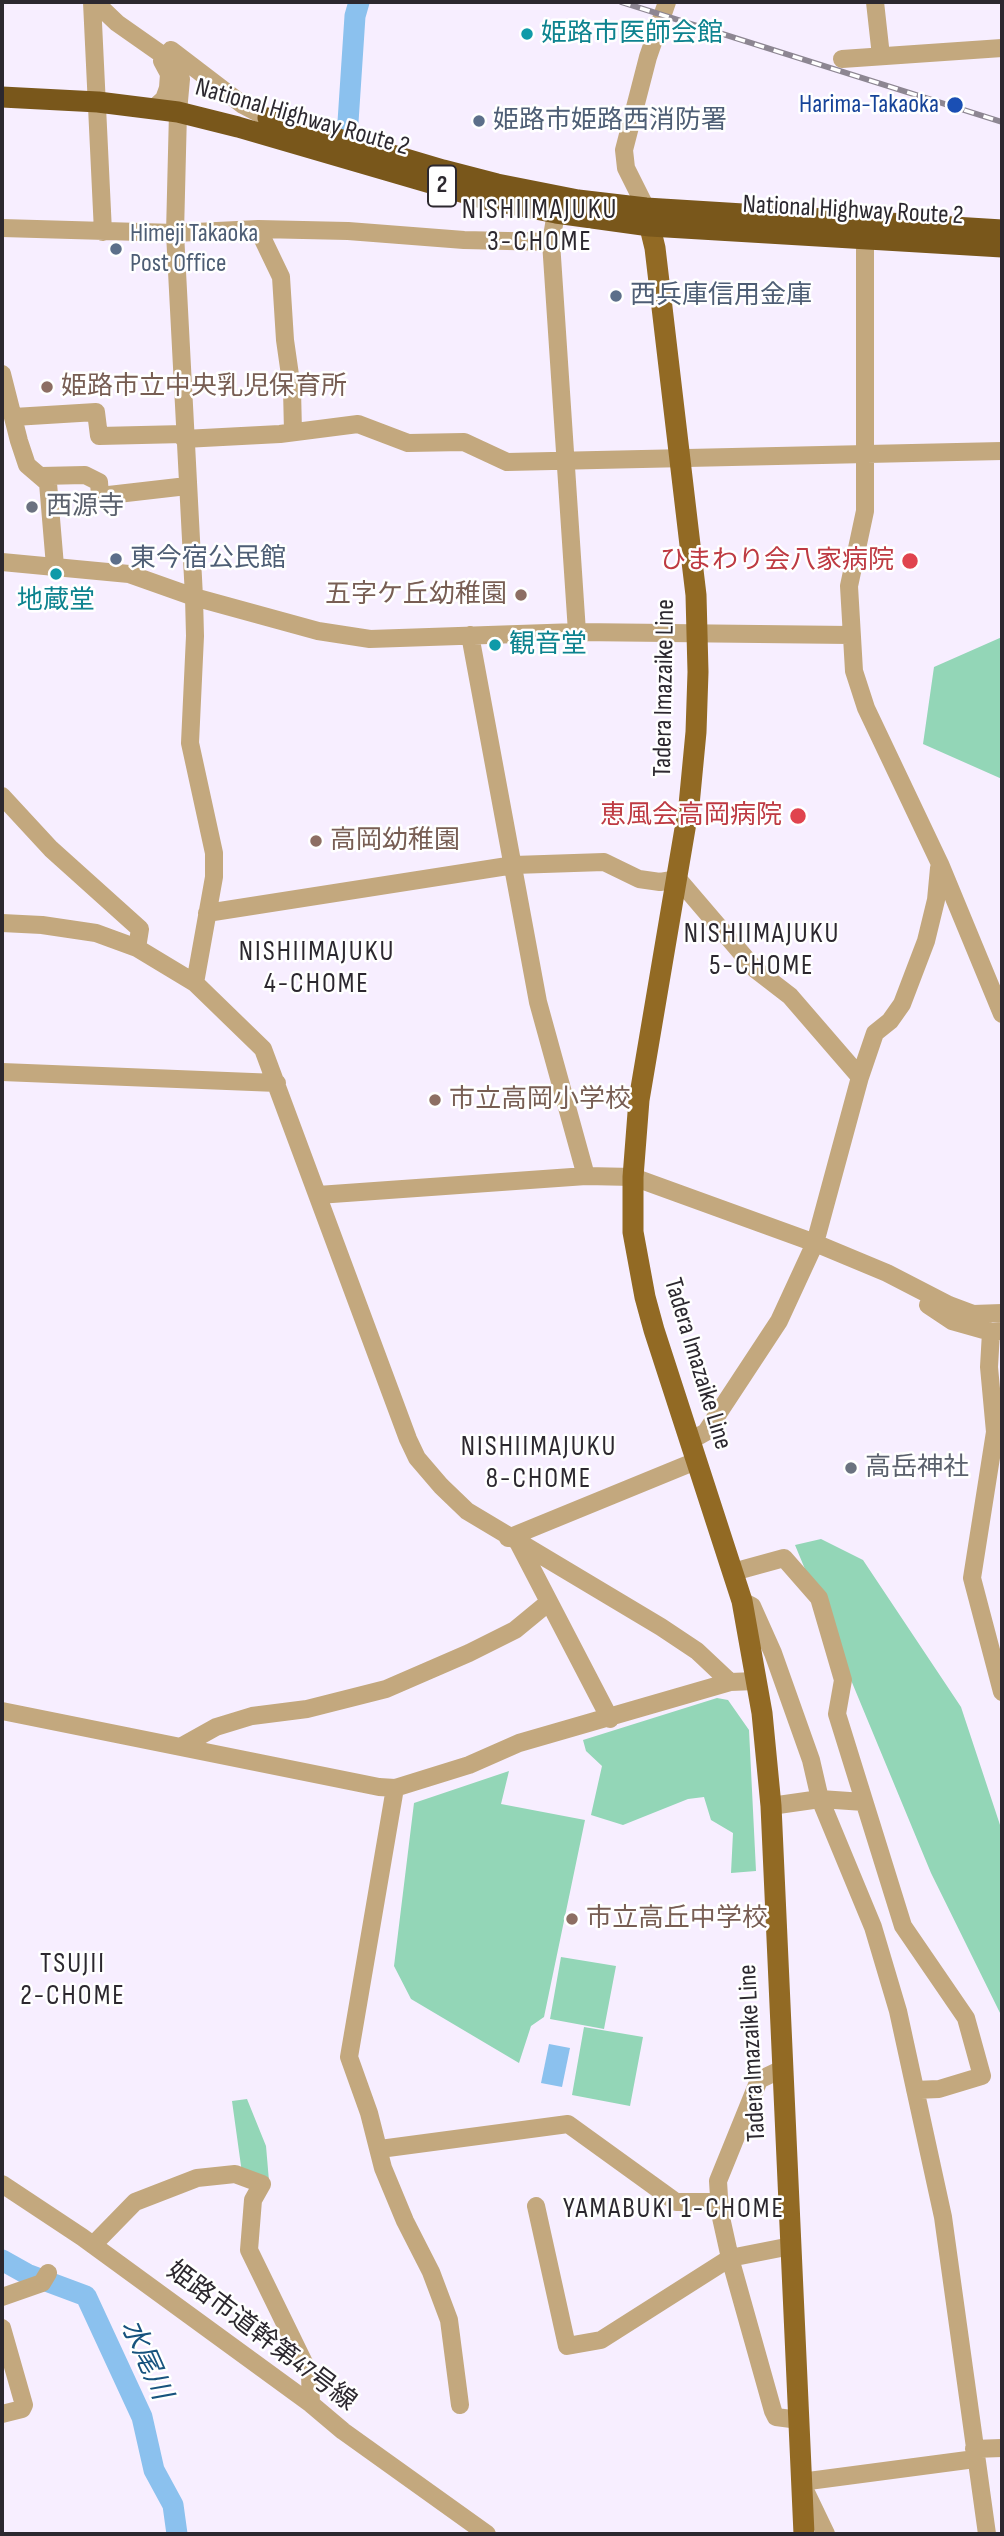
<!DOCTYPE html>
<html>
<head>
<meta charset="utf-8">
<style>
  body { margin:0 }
  #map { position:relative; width:1004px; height:2536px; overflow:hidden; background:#f7eeff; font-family:"Sofia Sans Condensed",sans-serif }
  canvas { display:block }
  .frame { position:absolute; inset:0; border:4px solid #2c282f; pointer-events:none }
</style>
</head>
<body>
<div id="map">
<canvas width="1004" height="2536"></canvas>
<div class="frame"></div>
</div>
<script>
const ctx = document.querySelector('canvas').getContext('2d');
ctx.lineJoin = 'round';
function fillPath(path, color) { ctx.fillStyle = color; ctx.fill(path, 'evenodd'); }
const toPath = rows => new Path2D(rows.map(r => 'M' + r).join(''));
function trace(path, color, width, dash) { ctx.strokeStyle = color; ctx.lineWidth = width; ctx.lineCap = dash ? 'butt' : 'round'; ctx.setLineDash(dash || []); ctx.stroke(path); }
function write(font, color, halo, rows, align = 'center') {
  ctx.font = font + ' "Sofia Sans Condensed","Noto Sans JP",sans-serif'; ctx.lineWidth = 5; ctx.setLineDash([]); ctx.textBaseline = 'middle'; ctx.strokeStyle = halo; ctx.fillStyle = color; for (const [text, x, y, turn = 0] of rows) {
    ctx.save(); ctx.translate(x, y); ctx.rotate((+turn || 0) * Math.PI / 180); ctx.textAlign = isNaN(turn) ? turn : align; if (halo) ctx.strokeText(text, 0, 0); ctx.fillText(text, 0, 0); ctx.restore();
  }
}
fillPath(toPath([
  [1002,637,1002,779,923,744,934,667],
  [821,1539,863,1560,961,1707,1002,1831,1002,2017,931,1873,795,1545],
  [717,1698,728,1700,749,1730,756,1871,731,1873,733,1833,711,1820,704,1797,688,1799,623,1825,591,1815,602,1766,586,1751,583,1740],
  [509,1771,501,1804,585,1820,544,2017,531,2026,519,2063,411,1999,394,1966,414,1803],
  [561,1957,616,1966,604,2029,550,2019],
  [584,2027,643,2037,630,2106,572,2095],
  [247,2099,266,2146,269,2181,242,2173,232,2101]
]), '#93d6b7');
fillPath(toPath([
  [549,2044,570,2048,562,2087,541,2083]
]), '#8bc1ee');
trace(toPath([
  [348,122,355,16,359,2],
  [2,2260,27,2274,86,2296,142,2417,154,2470,173,2505,177,2534]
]), '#8bc1ee', 21);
trace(toPath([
  [92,2,103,232],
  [95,2,117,23,174,63,181,79,178,112,175,233,194,597,195,636,190,743,214,853,214,877,195,983],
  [875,2,881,56],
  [171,50,243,105,268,118],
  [842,59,1002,48],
  [154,108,164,99,168,88,169,74,162,61],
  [646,208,626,168,624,150,648,57,667,2],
  [556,213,551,242,577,632],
  [2,228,175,233,258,229,348,231,464,240,551,242],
  [258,229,281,277,285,340,292,389,293,432],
  [865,240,865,511,849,586,854,671,866,708,940,864,1002,1014],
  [2,374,19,441,27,465,48,483,55,566],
  [14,417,96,412,99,436,184,434],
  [184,439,280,434,358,424,408,443,464,442,507,462,1002,451],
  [41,476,85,475,99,482,100,496,187,486],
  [2,562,129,574,194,597,318,631,370,639,577,632,850,635],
  [470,635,538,1002,586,1176],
  [2,796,51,849,140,929,137,948],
  [207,913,514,865,604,862,639,879,660,882,678,879,755,969,790,996,860,1077],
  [2,923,42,925,96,933,137,948,195,983,263,1049,408,1439,417,1458,441,1486,467,1511,661,1627,697,1651,730,1682],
  [2,1072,277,1083],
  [318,1195,586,1176,633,1177,815,1243,887,1273,949,1305,973,1314,1002,1313],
  [928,1305,952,1321,991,1332,1002,1331],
  [991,1332,989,1367,995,1432,972,1578,1002,1692],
  [690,1441,706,1432,779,1321,815,1243,860,1077,875,1033,890,1021,902,1004,926,941,936,900,939,868],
  [508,1538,696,1461],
  [519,1544,610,1719],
  [733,1572,784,1558,819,1598,843,1680,837,1714,903,1926,966,2018,982,2076,939,2089,915,2090],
  [742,1601,752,1606,773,1653,811,1760,820,1799,873,1927,898,2011,943,2217,987,2534],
  [2,1711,379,1787,395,1788,469,1765,519,1743,730,1682,756,1681],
  [182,1746,216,1727,252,1716,307,1709,386,1689,469,1653,515,1630,549,1602],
  [395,1788,349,2057,369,2113,383,2168,405,2221,431,2272,449,2320,460,2405],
  [771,1806,820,1799,864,1802],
  [782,2069,759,2080,718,2181,720,2213,730,2258,773,2411,776,2417,799,2420],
  [380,2149,568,2124,676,2202,720,2202],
  [2,2184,82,2237,311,2404,343,2431,487,2534],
  [536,2206,567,2346,601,2340,730,2258,791,2246],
  [93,2245,135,2202,197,2178,235,2174,262,2184,253,2200,249,2250,310,2375,311,2404],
  [2,2297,42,2283,48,2273],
  [2,2328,24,2405,22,2409,2,2414],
  [974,2449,1002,2448],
  [826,2534,801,2482,975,2459]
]), '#c3a87e', 18);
trace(toPath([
  [646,211,655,248,690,545,696,595,698,672,696,732,689,805,639,1100,633,1177,633,1232,645,1297,654,1330,742,1601,762,1713,771,1806,804,2534]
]), '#926a24', 21);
trace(toPath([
  [2,97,98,102,178,112,238,127,485,199,556,213,650,226,1002,247],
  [268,118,443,170,497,184,578,200,646,208,1002,230]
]), '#79571b', 21);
const rail = toPath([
  [621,2,1002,122]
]);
trace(rail, '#8d8692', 6);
trace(rail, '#fff', 3.5, [10]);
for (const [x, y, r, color] of [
  [527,34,7,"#0f9aa8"],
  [955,105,9,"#1a4fb4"],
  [479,121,7,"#5c6f8a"],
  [116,249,7,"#5c6f8a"],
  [616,296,7,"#5c6f8a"],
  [47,387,7,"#8d6e63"],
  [32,507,7,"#6b7280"],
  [116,559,7,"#5c6f8a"],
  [910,561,9,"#e0444e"],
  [56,574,7,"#0f9aa8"],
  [521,595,7,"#8d6e63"],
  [495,645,7,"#0f9aa8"],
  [798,816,9,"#e0444e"],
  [316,841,7,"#8d6e63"],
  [435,1100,7,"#8d6e63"],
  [851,1468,7,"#6b7280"],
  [572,1919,7,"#8d6e63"]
]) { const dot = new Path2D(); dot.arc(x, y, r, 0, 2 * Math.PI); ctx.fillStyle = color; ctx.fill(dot); trace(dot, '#fff', 2.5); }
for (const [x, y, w] of [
  [442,186,28]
]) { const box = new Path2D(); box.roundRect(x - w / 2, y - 20.5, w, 41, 5); ctx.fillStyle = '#fff'; ctx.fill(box); trace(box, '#2c282f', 2); }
write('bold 24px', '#2c282f', null, [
  ["2",442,186]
]);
write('26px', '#0d838f', '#fff', [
  ["姫路市医師会館",541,34],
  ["地蔵堂",56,601,"center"],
  ["観音堂",509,645]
], 'left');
write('26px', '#164399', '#fff', [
  ["Harima-Takaoka",939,105]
], 'right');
write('26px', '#2c282f', '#fff', [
  ["National Highway Route 2",302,118,16],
  ["National Highway Route 2",853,211,3],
  ["Tadera Imazaike Line",665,688,-89],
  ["Tadera Imazaike Line",697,1364,73],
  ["Tadera Imazaike Line",753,2053,-93],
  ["姫路市道幹第47号線",261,2337,37]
]);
write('26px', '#4e5e75', '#fff', [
  ["姫路市姫路西消防署",493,121],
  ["Himeji Takaoka",130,234],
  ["Post Office",130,264],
  ["西兵庫信用金庫",630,296],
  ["東今宿公民館",130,559]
], 'left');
write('26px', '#785e54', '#fff', [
  ["姫路市立中央乳児保育所",61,387],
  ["五字ケ丘幼稚園",507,595,"right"],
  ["高岡幼稚園",330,841],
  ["市立高岡小学校",449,1100],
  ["市立高丘中学校",586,1919]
], 'left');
write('26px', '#5b616d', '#fff', [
  ["西源寺",46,507],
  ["高岳神社",865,1468]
], 'left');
write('26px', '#be3a42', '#fff', [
  ["ひまわり会八家病院",894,561],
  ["恵風会高岡病院",782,816]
], 'right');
ctx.letterSpacing = '2px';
write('28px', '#2c282f', '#fff', [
  ["NISHIIMAJUKU",540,211],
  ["3-CHOME",540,243],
  ["NISHIIMAJUKU",762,935],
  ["5-CHOME",762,967],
  ["NISHIIMAJUKU",317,953],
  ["4-CHOME",317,985],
  ["NISHIIMAJUKU",539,1448],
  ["8-CHOME",539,1480],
  ["TSUJII",73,1965],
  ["2-CHOME",73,1997],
  ["YAMABUKI 1-CHOME",674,2210]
]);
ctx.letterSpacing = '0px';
write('italic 28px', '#17537e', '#fff', [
  ["水尾川",145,2360,66]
]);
</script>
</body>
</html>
